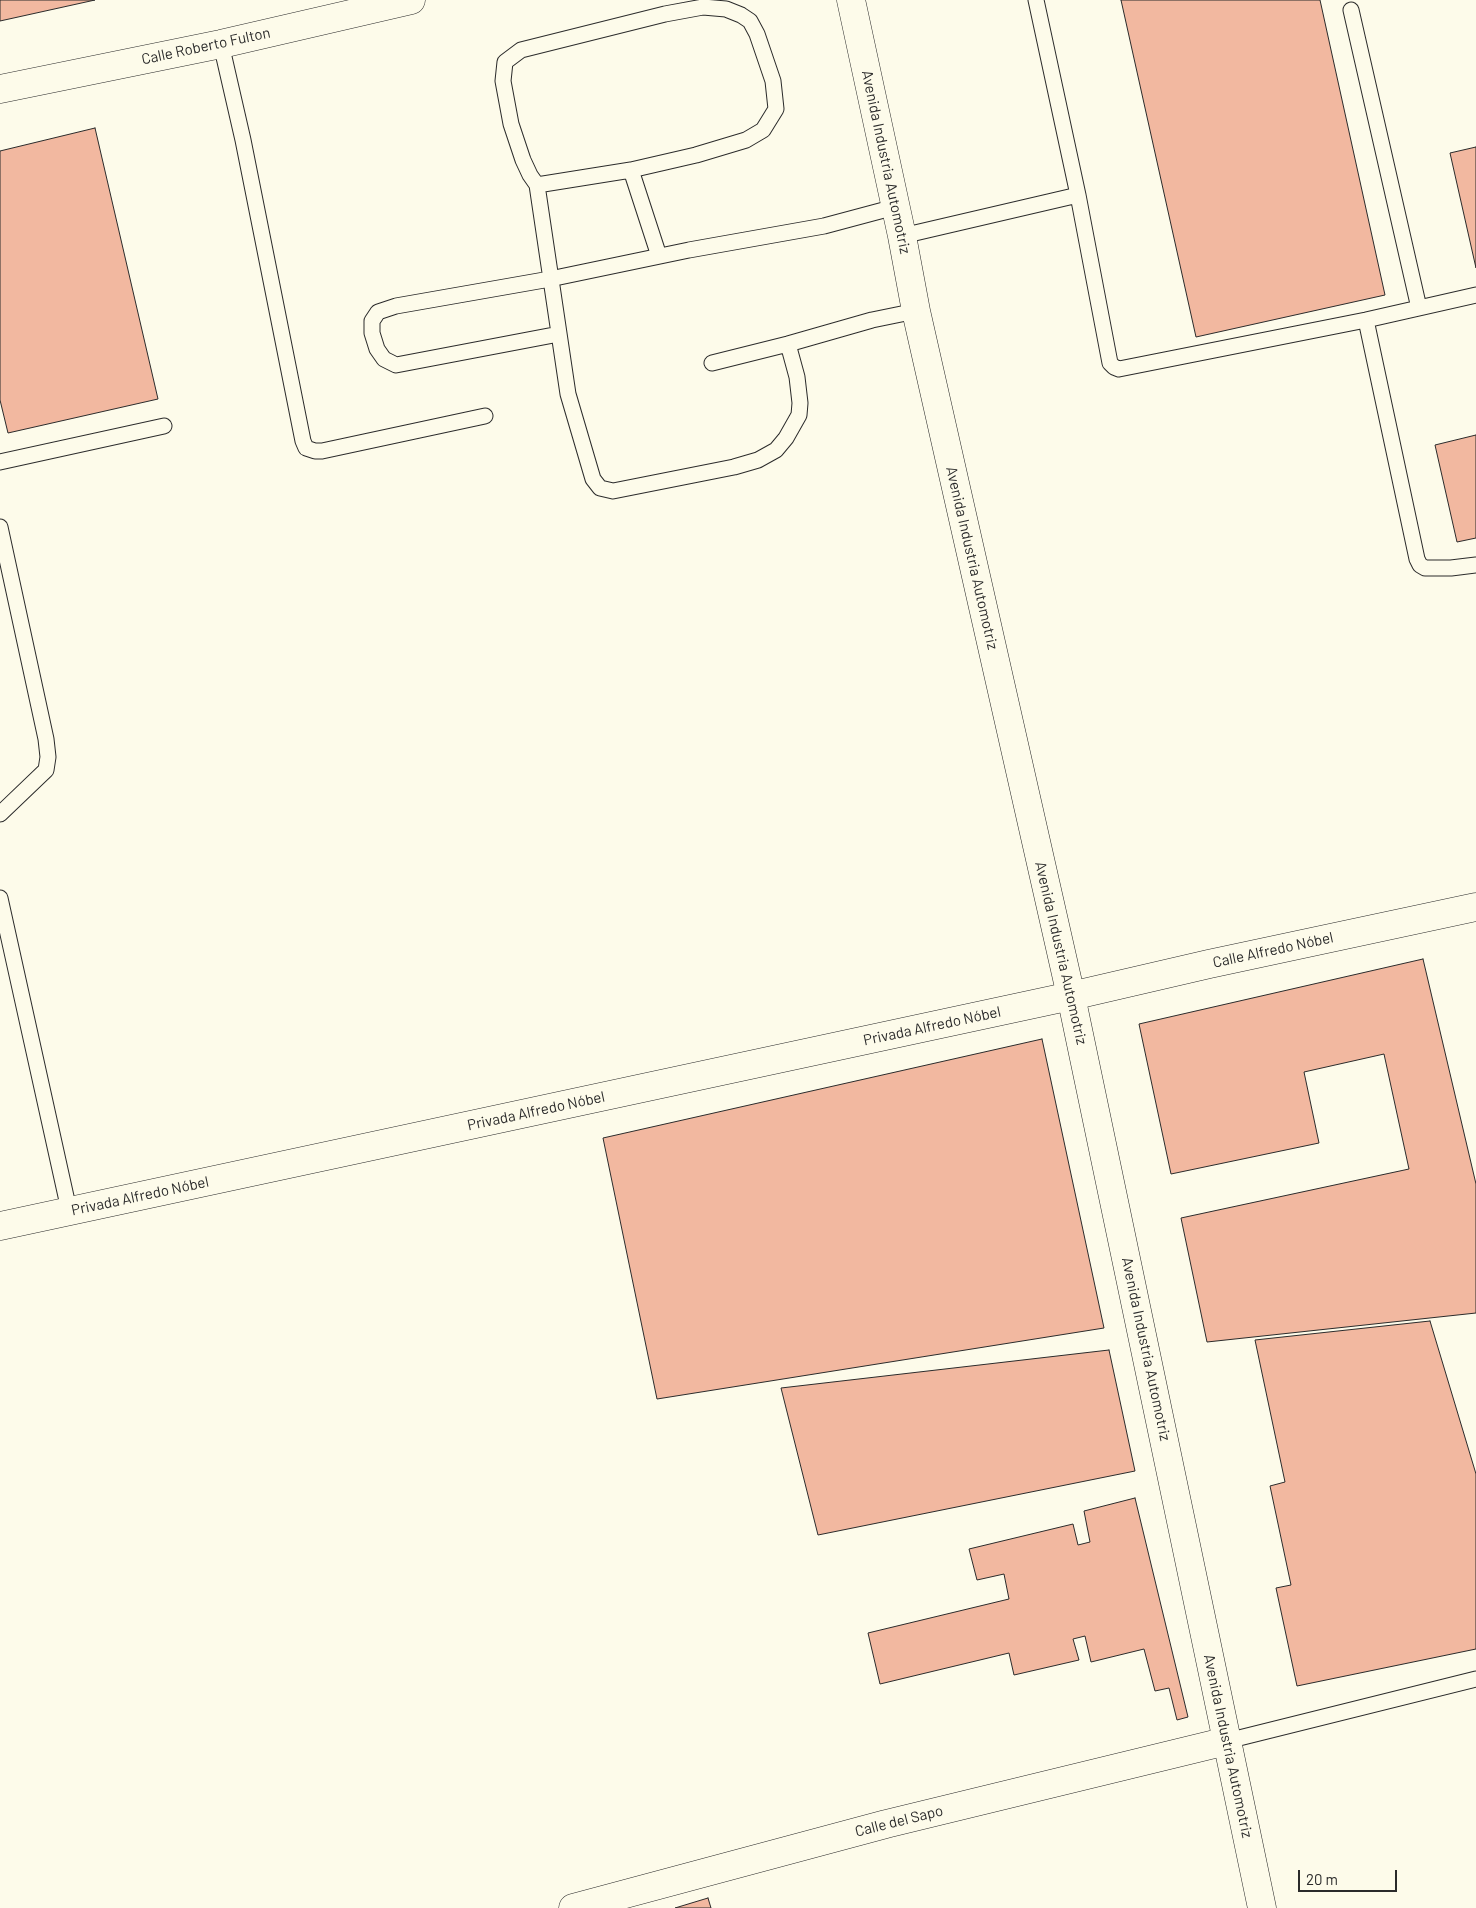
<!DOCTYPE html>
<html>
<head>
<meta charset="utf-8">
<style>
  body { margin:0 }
  #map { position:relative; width:1476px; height:1908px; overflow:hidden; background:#fdfbea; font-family:Barlow,sans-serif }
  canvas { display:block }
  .scale { position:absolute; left:1298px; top:1870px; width:99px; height:22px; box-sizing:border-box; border:2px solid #2b2b2b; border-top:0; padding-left:6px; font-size:15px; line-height:18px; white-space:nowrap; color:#2b2b2b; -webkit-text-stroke:4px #fdfbea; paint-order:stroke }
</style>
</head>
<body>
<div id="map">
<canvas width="1476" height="1908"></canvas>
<div class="scale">20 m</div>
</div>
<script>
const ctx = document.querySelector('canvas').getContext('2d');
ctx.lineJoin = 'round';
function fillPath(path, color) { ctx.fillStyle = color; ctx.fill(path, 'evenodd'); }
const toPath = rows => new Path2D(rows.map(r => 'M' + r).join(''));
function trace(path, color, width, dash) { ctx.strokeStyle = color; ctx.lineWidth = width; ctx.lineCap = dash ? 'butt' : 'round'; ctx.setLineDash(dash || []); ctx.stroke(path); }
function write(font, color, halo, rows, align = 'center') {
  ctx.font = font + ' Barlow,sans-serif'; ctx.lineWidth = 4; ctx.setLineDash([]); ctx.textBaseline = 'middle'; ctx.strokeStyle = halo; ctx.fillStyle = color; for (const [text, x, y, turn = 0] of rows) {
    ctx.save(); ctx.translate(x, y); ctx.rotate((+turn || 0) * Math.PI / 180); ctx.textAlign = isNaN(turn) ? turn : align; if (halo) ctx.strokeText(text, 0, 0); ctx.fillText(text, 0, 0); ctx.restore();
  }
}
const building = toPath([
  [0,0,95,0,0,21,0,0],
  [1121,0,1320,0,1385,295,1196,337,1121,0],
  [95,128,158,399,8,433,0,400,0,151,95,128],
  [1476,147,1476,268,1450,153,1476,147],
  [1476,435,1476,538,1457,542,1435,445,1476,435],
  [1423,959,1476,1184,1476,1313,1207,1342,1181,1218,1409,1169,1384,1054,1304,1072,1319,1143,1171,1174,1139,1024,1423,959],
  [1042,1039,1104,1328,657,1399,603,1138,1042,1039],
  [1430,1321,1476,1474,1476,1649,1297,1686,1276,1588,1291,1585,1270,1486,1285,1482,1255,1340,1430,1321],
  [1109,1350,1135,1471,818,1535,781,1388,1109,1350],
  [1135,1498,1188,1717,1177,1720,1169,1688,1155,1691,1144,1649,1091,1662,1085,1636,1073,1639,1079,1660,1014,1675,1009,1653,880,1684,868,1633,1009,1599,1004,1574,977,1580,969,1549,1073,1524,1078,1545,1090,1542,1084,1511,1135,1498],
  [708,1898,711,1908,675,1908,708,1898]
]);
fillPath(building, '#f2b8a0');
trace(building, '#2b2b2b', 1);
const lane = toPath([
  [1036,0,1078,195,1110,363,1114,367,1119,369,1366,320,1476,295],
  [703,7,726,9,741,15,750,21,757,34,773,81,776,109,763,130,746,140,696,155,631,170,537,185,530,175,523,160,511,124,503,81,505,62,521,50,665,14,703,7],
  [1351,10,1419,308],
  [221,44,243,140,303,441,306,448,315,451,322,451,485,416],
  [631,170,659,256],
  [537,185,568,394,593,479,600,488,613,491,734,467,758,460,776,450,786,438,799,415,800,403,797,377,788,344],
  [902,236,1078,195],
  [1366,320,1417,559,1420,565,1425,568,1451,568,1476,565],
  [559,334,396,365,384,359,377,349,372,333,372,321,378,312,396,306,550,279,689,250,824,226,895,207],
  [712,363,788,344,872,320,916,311],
  [0,462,164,426],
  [0,527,46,739,48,757,46,770,0,814],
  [0,898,69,1210],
  [1227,1741,1476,1679]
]);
const street = toPath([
  [0,1226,1071,996],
  [573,1908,886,1824,1227,1741]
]);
const secondary = toPath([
  [851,0,902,236,916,311,1071,996,1262,1908],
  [0,89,221,44,411,0],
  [1071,996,1209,964,1476,907]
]);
trace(lane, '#2b2b2b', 17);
trace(street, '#2b2b2b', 29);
trace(secondary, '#2b2b2b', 29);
trace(lane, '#fdfbea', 15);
trace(street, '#fdfbea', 28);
trace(secondary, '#fdfbea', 28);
write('15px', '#2b2b2b', '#fdfbea', [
  ["Calle Roberto Fulton",206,46,-12],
  ["Avenida Industria Automotriz",886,162,78],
  ["Avenida Industria Automotriz",972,558,77],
  ["Calle Alfredo Nóbel",1273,950,-12],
  ["Avenida Industria Automotriz",1061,953,77],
  ["Privada Alfredo Nóbel",932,1026,-12],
  ["Privada Alfredo Nóbel",536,1111,-12],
  ["Privada Alfredo Nóbel",140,1196,-12],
  ["Avenida Industria Automotriz",1146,1349,78],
  ["Avenida Industria Automotriz",1228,1746,78],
  ["Calle del Sapo",899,1821,-14]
]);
</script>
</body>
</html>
